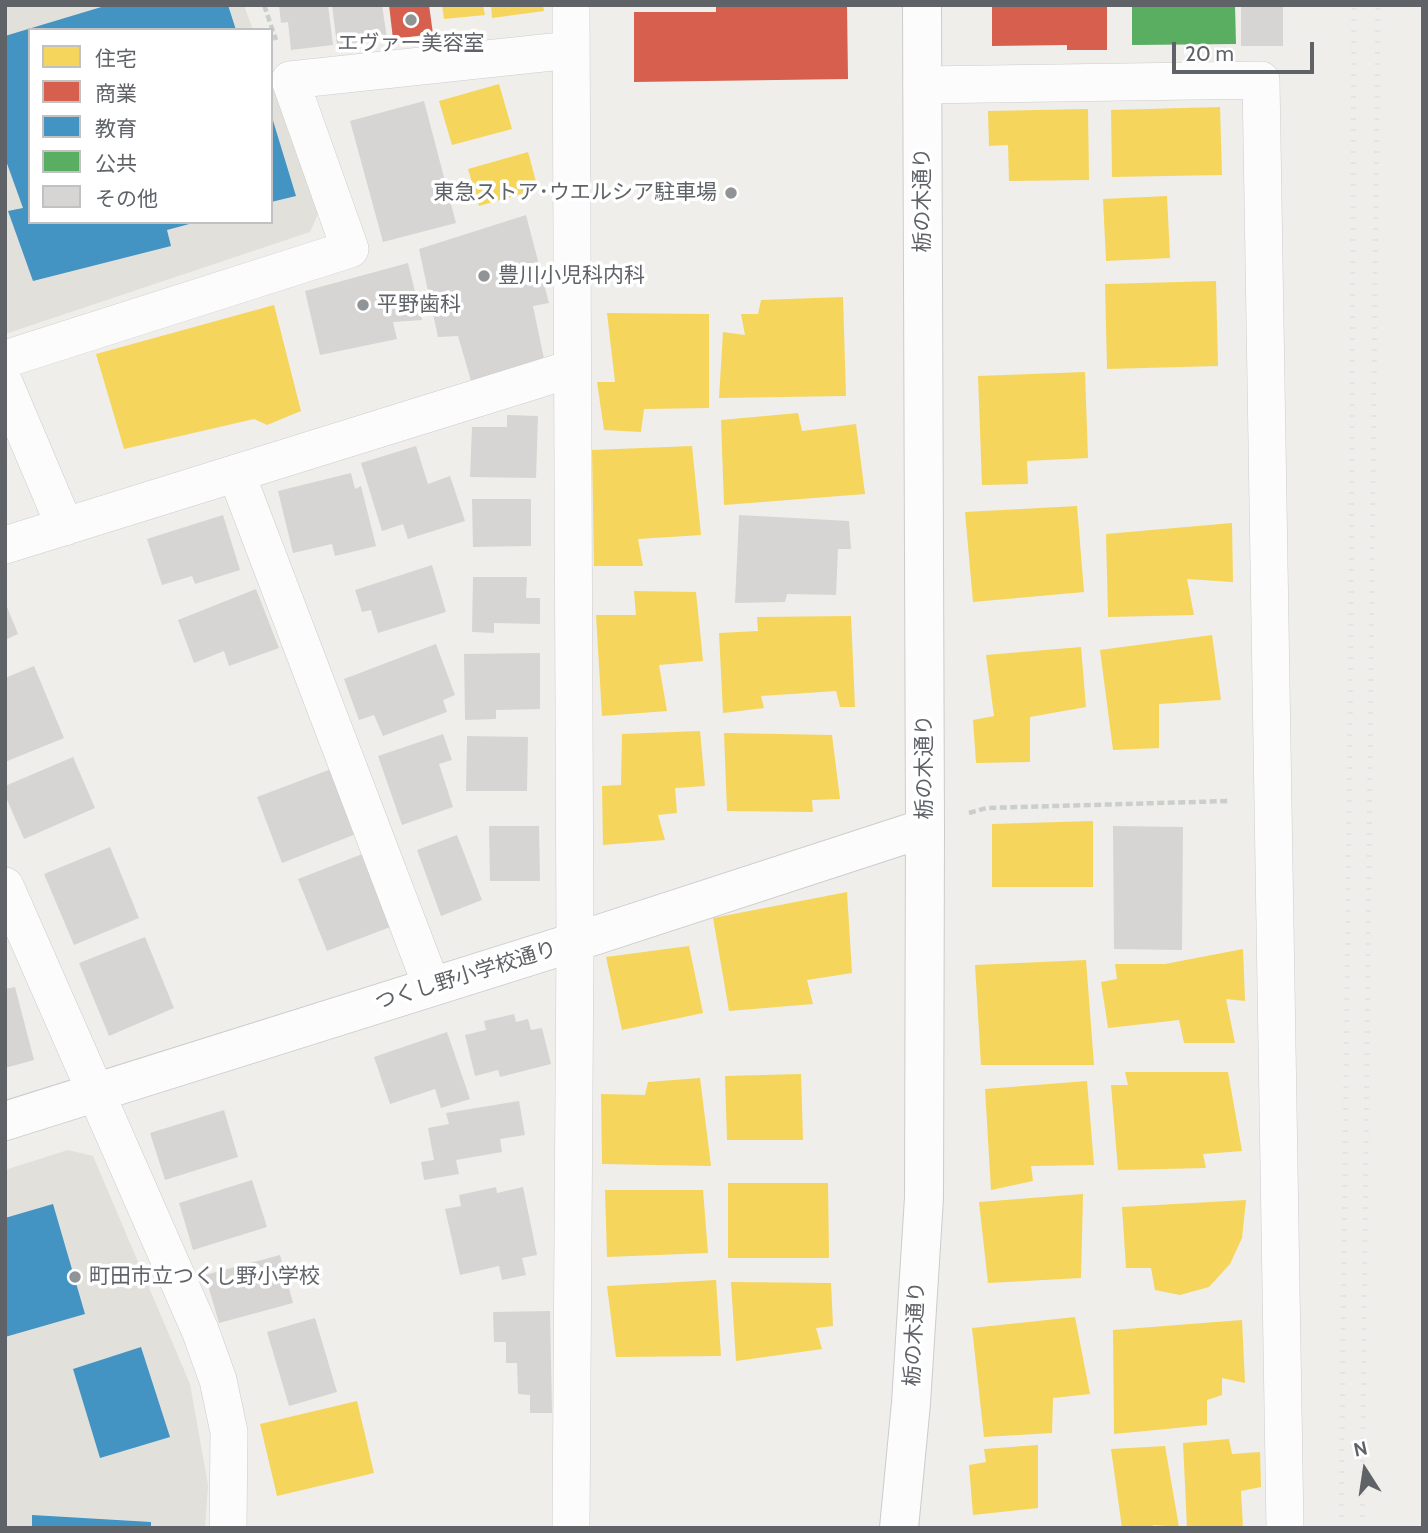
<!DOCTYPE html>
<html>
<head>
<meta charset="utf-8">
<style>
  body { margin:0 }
  #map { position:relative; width:1428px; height:1533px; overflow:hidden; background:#efeeea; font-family:Cabin,"Noto Sans JP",sans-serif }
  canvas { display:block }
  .frame { position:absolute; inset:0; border:7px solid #5f6368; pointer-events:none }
  .legend { position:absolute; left:28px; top:28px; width:245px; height:196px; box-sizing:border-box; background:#fff; border:2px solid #bfc1c3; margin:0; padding:9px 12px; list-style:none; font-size:21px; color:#5f6368 }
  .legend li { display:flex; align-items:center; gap:14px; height:35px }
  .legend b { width:35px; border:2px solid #bfc1c3 }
  .north { position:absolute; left:1330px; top:1435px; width:70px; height:70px; -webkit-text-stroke:5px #fff; paint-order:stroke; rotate:348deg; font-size:19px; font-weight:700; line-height:28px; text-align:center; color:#5f6368 }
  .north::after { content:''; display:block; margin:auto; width:24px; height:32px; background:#5f6368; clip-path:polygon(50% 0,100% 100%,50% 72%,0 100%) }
  .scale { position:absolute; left:1172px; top:42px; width:142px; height:32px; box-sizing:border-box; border:4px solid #5f6368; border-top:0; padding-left:9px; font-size:21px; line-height:24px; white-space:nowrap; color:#5f6368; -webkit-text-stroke:5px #fff; paint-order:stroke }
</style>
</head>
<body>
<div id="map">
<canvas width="1428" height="1533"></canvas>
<div class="frame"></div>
<ul class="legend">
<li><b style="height:19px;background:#f6d55c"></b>住宅</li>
<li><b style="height:19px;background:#d6604d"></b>商業</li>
<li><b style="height:19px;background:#4393c3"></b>教育</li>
<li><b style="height:19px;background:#5aae61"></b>公共</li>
<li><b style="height:19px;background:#d6d5d3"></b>その他</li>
</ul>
<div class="north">N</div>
<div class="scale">20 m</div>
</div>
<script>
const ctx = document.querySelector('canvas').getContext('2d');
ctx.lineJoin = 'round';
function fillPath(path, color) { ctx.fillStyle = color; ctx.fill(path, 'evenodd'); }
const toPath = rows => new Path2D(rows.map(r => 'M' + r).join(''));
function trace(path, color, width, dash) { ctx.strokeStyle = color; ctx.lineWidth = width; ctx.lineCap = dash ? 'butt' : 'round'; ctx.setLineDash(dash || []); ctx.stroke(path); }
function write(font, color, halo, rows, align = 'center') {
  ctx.font = font + ' Cabin,"Noto Sans JP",sans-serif'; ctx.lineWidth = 7; ctx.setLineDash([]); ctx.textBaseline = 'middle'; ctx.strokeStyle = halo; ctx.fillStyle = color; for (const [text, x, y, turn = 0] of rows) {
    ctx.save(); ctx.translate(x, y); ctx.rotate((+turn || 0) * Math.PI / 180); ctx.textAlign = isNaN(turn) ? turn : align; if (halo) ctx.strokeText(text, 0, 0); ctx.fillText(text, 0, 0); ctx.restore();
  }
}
fillPath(toPath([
  [5,5,244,5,253,30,30,30,30,222,271,222,271,80,319,212,310,232,5,334],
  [68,1150,93,1156,190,1384,208,1485,205,1528,5,1528,5,1170]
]), '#e2e0da');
fillPath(toPath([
  [442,5,483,5,485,15,444,19],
  [491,5,543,5,544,11,492,18],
  [499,84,512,129,452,145,439,101],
  [1220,107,1222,175,1112,177,1111,110],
  [1088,109,1089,180,1009,181,1008,145,989,146,988,111],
  [528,152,538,189,479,206,468,169],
  [1167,196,1170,258,1106,261,1103,199],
  [1216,281,1218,366,1107,369,1105,284],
  [843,297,846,396,719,398,723,332,745,335,741,314,758,314,761,300],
  [274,305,301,411,267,425,254,419,124,449,96,354],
  [607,313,709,314,709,408,644,409,641,432,604,430,597,382,615,382],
  [1085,372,1088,458,1027,461,1028,484,982,485,978,376],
  [798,413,802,431,856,424,865,494,724,505,721,420],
  [692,446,701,535,638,539,643,566,594,566,592,450],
  [1077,506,1084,592,973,602,965,512],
  [1232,523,1233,582,1187,579,1194,615,1108,617,1106,534],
  [634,591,696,592,703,661,659,665,667,711,602,716,596,615,636,615],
  [851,616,855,707,840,707,836,691,761,696,764,708,723,713,719,633,758,631,757,617],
  [1212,635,1221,700,1159,704,1159,748,1113,750,1100,650],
  [1081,647,1086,707,1030,717,1030,762,976,763,973,720,994,716,986,655],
  [700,731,705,786,675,788,677,813,658,815,665,840,603,845,602,786,621,785,622,734],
  [724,733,832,735,840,799,812,800,813,812,727,811],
  [1093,821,1093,887,992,887,992,824],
  [847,892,852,973,807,980,813,1004,729,1011,713,918],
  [689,946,703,1013,622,1030,606,957],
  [1243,949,1245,1001,1226,999,1235,1043,1184,1043,1179,1020,1108,1028,1101,982,1117,979,1115,964,1165,964],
  [1086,960,1094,1065,981,1065,975,965],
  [1125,1072,1228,1072,1242,1151,1203,1154,1206,1168,1118,1170,1111,1085,1128,1085],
  [801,1074,803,1140,727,1140,725,1076],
  [700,1078,711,1166,602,1164,601,1094,645,1095,648,1082],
  [1087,1081,1094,1165,1031,1166,1033,1181,991,1190,985,1089],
  [728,1183,828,1183,829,1258,728,1258],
  [605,1190,703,1190,708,1253,607,1257],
  [1083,1194,1081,1278,988,1283,979,1202],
  [1246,1200,1242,1238,1230,1264,1209,1287,1180,1295,1155,1290,1151,1268,1126,1268,1122,1207],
  [716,1280,721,1356,616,1357,607,1286],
  [731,1282,831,1283,833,1326,816,1328,822,1349,736,1361],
  [1075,1317,1090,1394,1053,1398,1052,1433,984,1437,972,1328],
  [1242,1320,1245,1383,1222,1378,1222,1395,1207,1400,1207,1425,1114,1434,1113,1330],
  [357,1401,374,1473,277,1496,260,1424],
  [1229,1439,1232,1454,1260,1452,1261,1487,1241,1491,1243,1528,1187,1528,1183,1443],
  [1038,1445,1038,1508,973,1515,969,1465,986,1462,984,1449],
  [1165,1446,1179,1527,1153,1525,1154,1528,1122,1528,1111,1449]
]), '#f6d55c');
fillPath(toPath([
  [389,5,429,5,433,34,393,39],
  [716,5,847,5,848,79,634,82,634,12,716,12],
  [992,5,1107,5,1107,50,1067,50,1067,45,992,46]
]), '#d6604d');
fillPath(toPath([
  [108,5,228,5,236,30,30,30,30,222,193,223,167,230,171,246,33,281,8,211,23,208,5,158,5,36],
  [271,114,296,196,271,202],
  [53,1204,85,1314,5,1337,5,1218],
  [141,1347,170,1437,100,1458,73,1369],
  [32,1515,151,1522,151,1528,32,1528]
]), '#4393c3');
fillPath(toPath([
  [1132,5,1235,5,1236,44,1132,45]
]), '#5aae61');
fillPath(toPath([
  [279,5,328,5,333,45,291,50,288,22,281,23],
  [332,5,382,5,387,39,337,45],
  [1241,5,1283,5,1283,46,1241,46],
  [424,101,456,223,383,242,350,121],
  [526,215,549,303,533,306,544,359,471,381,458,336,438,337,419,249],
  [408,263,422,320,393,322,397,339,320,355,305,291],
  [507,415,538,416,536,478,470,477,472,427,507,427],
  [416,446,428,484,450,476,465,521,408,539,403,524,382,531,361,463],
  [351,473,355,489,361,486,376,546,335,556,332,544,293,553,278,491],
  [472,499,531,499,531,546,473,547],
  [223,515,240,570,195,584,192,576,162,585,147,539],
  [739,515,849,521,851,549,838,549,836,595,787,594,785,602,735,603],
  [432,565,446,612,378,633,371,610,362,612,355,590],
  [473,577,527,577,526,598,540,598,540,624,494,623,494,633,472,632],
  [256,589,279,648,229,666,224,651,194,663,178,620],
  [5,602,18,634,5,640],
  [436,644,455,695,443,700,447,712,383,736,374,715,359,720,344,679],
  [540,653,540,709,496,710,496,719,465,720,464,654],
  [34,666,64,738,5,762,5,678],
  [443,734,452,760,439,764,453,807,402,825,378,756],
  [467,736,528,737,527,791,466,791],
  [73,757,95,808,24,839,5,795,5,786],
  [331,769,356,834,282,863,257,797],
  [489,826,539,826,540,881,490,881],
  [1113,826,1183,827,1182,950,1114,949],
  [457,835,482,900,441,916,417,850],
  [110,847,139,918,74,945,44,874],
  [365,853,393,926,327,951,298,879],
  [145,937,174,1008,109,1036,79,963],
  [15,987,34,1060,5,1068,5,989],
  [514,1014,516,1022,528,1019,531,1030,542,1028,551,1064,500,1077,498,1070,475,1076,465,1035,486,1030,484,1021],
  [447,1032,470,1099,441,1108,435,1089,390,1104,374,1057],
  [519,1101,525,1135,500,1139,502,1152,456,1160,459,1174,424,1180,421,1162,434,1160,428,1128,449,1124,446,1113],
  [224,1110,238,1157,165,1180,150,1133],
  [252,1180,267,1227,193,1250,179,1203],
  [496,1187,497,1193,523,1187,537,1255,522,1258,526,1275,502,1280,499,1266,460,1275,445,1209,461,1206,459,1195],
  [280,1255,293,1303,219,1323,205,1275],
  [550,1311,552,1413,530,1413,530,1395,518,1394,517,1363,506,1363,506,1342,494,1342,493,1312],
  [315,1318,337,1392,289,1406,267,1332]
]), '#d6d5d3');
const minor = toPath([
  [571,5,575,942,571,1528],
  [922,85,1261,80,1285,1528],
  [5,359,350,249,290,80,571,50],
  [5,385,65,527],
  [236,473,432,987],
  [5,545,571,369],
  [5,886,200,1330,218,1380,229,1432,228,1528]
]);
const tertiary = toPath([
  [5,1121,575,942,925,828],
  [899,1528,911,1403,924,1198,925,828,922,5]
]);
trace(minor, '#cbcccc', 38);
trace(tertiary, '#cbcccc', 40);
trace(toPath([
  [264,5,276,40],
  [969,813,986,808,1229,801]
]), '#cacfcc', 4.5, [7, 3.5]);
trace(minor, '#fdfcfc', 37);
trace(tertiary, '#fdfcfc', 38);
trace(toPath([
  [1341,1528,1351,635,1354,5],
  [1362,1528,1378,5]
]), '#e4e4e4', 5, [2, 9]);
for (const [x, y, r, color] of [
  [411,20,7,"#919496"],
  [731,193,7,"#919496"],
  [484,276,7,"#919496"],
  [363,305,7,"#919496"],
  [75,1277,7,"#919496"]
]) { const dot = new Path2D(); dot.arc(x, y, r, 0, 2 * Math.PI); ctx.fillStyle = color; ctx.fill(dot); trace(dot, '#fff', 2.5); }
write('21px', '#5f6368', '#fff', [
  ["エヴァー美容室",411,44,"center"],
  ["東急ストア･ウエルシア駐車場",717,193,"right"],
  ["豊川小児科内科",498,276],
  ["平野歯科",377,305],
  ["町田市立つくし野小学校",89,1277]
], 'left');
write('21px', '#5f6368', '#fff', [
  ["栃の木通り",923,200,-90],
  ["栃の木通り",925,767,-90],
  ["つくし野小学校通り",466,976,-17],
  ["栃の木通り",915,1334,-87]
]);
</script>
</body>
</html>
